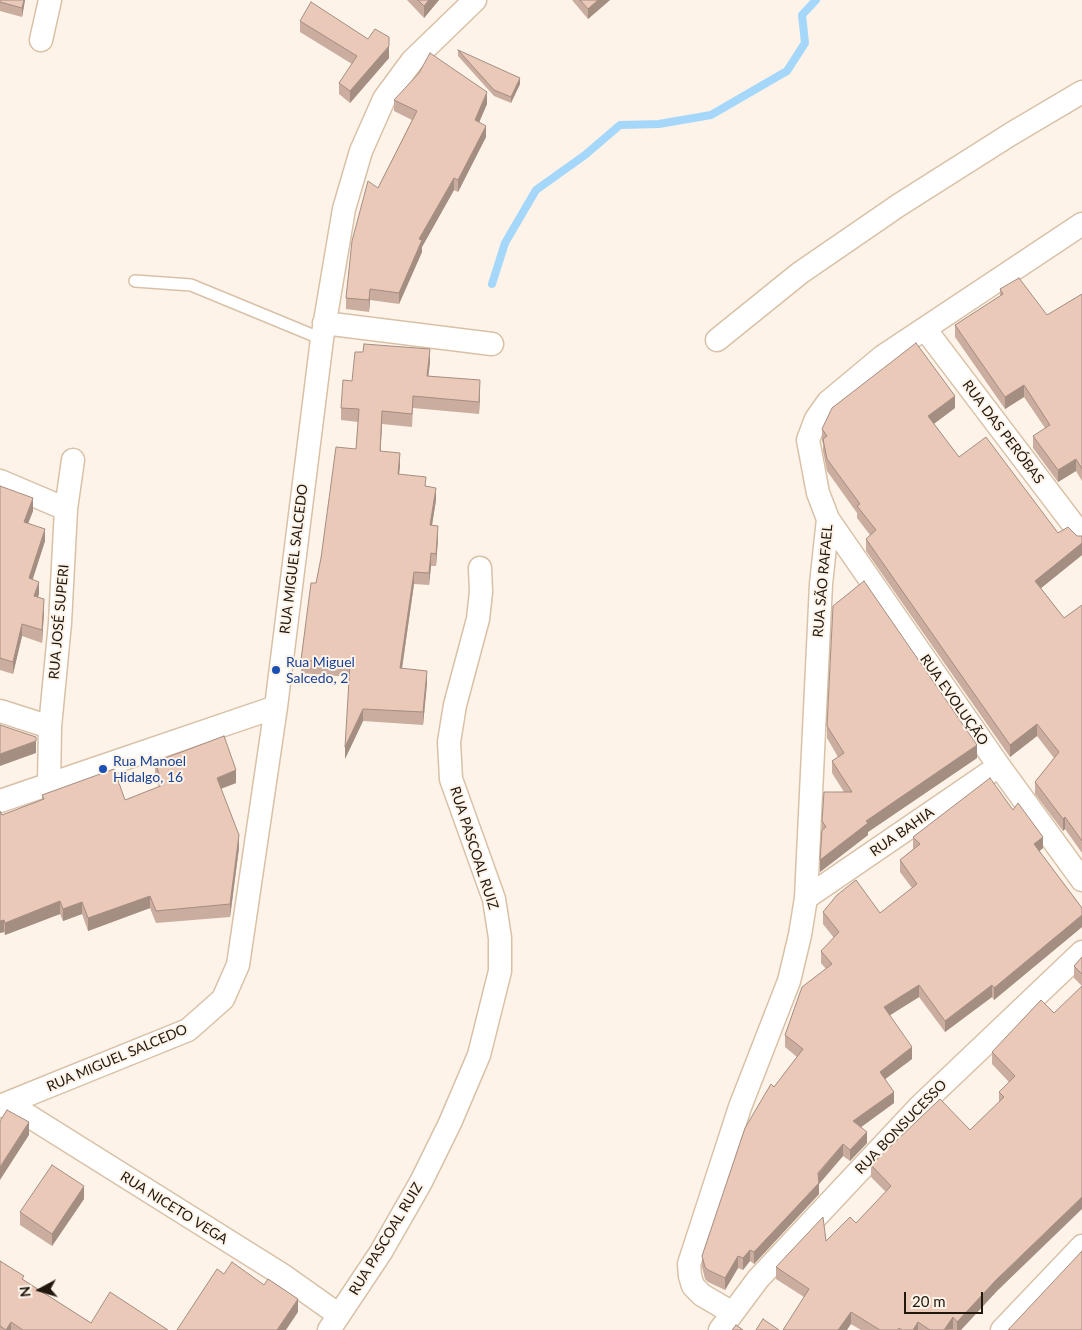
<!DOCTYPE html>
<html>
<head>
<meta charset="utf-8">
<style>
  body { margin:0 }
  #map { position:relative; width:1082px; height:1330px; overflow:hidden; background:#fdf3e8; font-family:Lato,sans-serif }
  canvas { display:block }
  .north { position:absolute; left:15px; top:1265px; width:50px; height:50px; -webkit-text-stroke:4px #fdf3e8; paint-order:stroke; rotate:264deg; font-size:14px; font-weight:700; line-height:20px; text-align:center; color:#20170d }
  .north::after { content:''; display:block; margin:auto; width:18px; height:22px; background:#20170d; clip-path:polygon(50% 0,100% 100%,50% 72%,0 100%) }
  .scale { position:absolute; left:904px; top:1292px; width:79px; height:22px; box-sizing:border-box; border:2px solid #20170d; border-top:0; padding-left:6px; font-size:15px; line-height:18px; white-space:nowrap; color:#20170d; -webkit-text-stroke:4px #fdf3e8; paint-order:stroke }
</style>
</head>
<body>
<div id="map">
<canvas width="1082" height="1330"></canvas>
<div class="north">N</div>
<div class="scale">20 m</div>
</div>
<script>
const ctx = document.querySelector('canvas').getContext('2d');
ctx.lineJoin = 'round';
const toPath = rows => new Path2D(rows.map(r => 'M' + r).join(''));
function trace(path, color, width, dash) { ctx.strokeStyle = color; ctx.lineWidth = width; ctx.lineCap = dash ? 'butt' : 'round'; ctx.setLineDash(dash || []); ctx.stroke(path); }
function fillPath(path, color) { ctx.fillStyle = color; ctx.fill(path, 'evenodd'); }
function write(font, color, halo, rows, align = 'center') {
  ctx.font = font + ' Lato,sans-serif'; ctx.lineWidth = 4; ctx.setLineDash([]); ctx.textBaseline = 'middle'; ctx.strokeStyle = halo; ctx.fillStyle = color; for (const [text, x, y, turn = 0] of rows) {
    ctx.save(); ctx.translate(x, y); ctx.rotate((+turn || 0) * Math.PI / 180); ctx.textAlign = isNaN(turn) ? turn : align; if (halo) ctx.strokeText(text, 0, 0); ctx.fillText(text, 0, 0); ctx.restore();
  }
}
trace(toPath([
  [492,284,505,243,536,190,585,155,620,125,659,124,711,115,787,71,805,43,802,15,816,0]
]), '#a5d7fb', 8);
const service = toPath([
  [135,281,191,285,322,339]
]);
const minor = toPath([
  [41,40,50,0],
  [324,323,492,344],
  [925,329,1082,536],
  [717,340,800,273,899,205,1011,134,1082,92],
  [0,481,66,509],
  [828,519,999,766,1082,880],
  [0,711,50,727],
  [49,784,50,727,60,623,66,509,73,460],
  [0,801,276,707],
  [806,898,999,766],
  [8,1103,281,1274,339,1315],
  [0,1106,188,1030,223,999,238,965,276,707,322,339,344,209,361,151,384,99,412,61,475,0],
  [731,1312,702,1295,693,1286,690,1276,689,1264,740,1107,789,981,800,935,806,898,821,584,828,519,818,493,808,440,816,419,828,402,882,357,1082,224],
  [329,1330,381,1252,421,1182,450,1123,479,1055,500,971,500,938,494,899,451,779,449,742,455,705,478,619,481,592,480,568],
  [720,1330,758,1279,920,1106,1082,952],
  [1002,1330,1082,1246]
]);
trace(service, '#d9c1a7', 14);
trace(minor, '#d9c1a7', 25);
trace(service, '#fff', 11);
trace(minor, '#fff', 22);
fillPath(toPath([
  [0,0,25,0,22,17,0,11],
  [407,0,439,0,424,18],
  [572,0,610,0,588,19],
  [300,21,389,58,350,103,339,94,339,83,352,64,300,32],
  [458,50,520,84,511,103,494,96,458,56],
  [394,100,487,104,479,122,486,137,458,192,454,190,422,247,422,252,399,304,370,300,369,312,346,309,346,298,378,188,412,120,394,111],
  [1000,289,1047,315,1082,294,1082,481,1076,471,1058,482,1033,448,1033,436,1045,428,1024,397,1005,409,955,337,955,325,1000,296],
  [430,362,428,376,480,393,479,414,413,408,412,427,382,424,380,451,400,465,399,474,426,486,436,500,432,525,438,538,436,566,431,566,429,585,414,584,402,669,427,683,423,725,363,721,345,759,349,677,301,673,301,660,316,583,356,449,358,422,341,420,341,408,352,381],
  [955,408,934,424,959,457,1058,533,1077,536,1082,536,1082,555,1041,588,1064,618,1082,605,1082,853,1065,829,1063,831,1035,794,1035,782,1054,758,1037,736,1010,757,866,551,866,539,870,535,857,518,857,513,827,471,823,451,823,444,822,441,822,429],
  [0,486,33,511,28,523,45,541,32,580,39,594,38,597,44,612,42,643,22,636,13,674,0,670],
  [827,726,977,758,868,832,868,835,820,872,822,821,844,792,832,773,832,761,838,757,827,738],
  [155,762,236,783,221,789,239,848,230,917,156,923,150,908,88,931,82,914,63,921,60,914,5,935,4,932,0,933,0,811,2,815,42,800,42,795,125,800,159,787,155,775],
  [1013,810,1043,848,1039,851,1082,908,1082,927,994,1000,992,997,945,1032,919,997,890,1015,912,1059,885,1079,894,1103,861,1127,867,1143,850,1161,843,1156,819,1184,819,1194,754,1264,750,1261,743,1270,738,1268,725,1290,708,1282,705,1279,702,1267,702,1256,774,1087,797,1057,785,1047,785,1035,826,969,821,963,821,951,834,938,823,924,823,912,880,913,912,888,900,872,900,860,913,849,913,837],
  [1082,957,1082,986,1074,978,1074,966],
  [1054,1013,996,1292,961,1330,861,1330,804,1297,776,1279,776,1267,826,1241,856,1223,886,1192,871,1177,871,1165,970,1130,999,1102,999,1092,1009,1082,992,1064,992,1052],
  [84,1199,52,1246,20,1225,20,1212],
  [0,1261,24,1280,91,1323,168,1330,0,1330]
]), '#caad9e');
fillPath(toPath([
  [24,0,25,0,22,17,22,8],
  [429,0,439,0,424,18,424,6],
  [598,0,610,0,588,19,588,9],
  [389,46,389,58,350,103,350,91],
  [520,78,520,84,511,103,511,97],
  [487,92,487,104,475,132,475,120],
  [486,126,486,137,458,192,458,180],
  [454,178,454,190,422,247,422,252,399,304,399,293,419,239],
  [370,289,370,300,369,312,369,300],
  [430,349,430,362,427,388,427,376],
  [480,380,480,393,479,414,479,402],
  [1024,385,1024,397,1005,409,1005,397],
  [955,396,955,408,928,428,928,416],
  [382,411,382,424,380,464,380,451],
  [400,453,400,465,398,486,398,474],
  [1076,459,1076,471,1058,482,1058,470],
  [436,488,436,500,430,537,430,525],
  [33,498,33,511,24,534,24,522],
  [438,526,438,538,436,566,436,554],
  [45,529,45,541,29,591,29,578],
  [1082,543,1082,555,1035,593,1035,581],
  [431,553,431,566,429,585,429,573],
  [414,572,414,584,400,681,400,668],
  [39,582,39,594,34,608,34,596],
  [44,599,44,612,42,643,42,630],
  [22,624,22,636,13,674,13,662],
  [427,671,427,683,423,725,423,712],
  [363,709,363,721,345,759,345,747],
  [1037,724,1037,736,1010,757,1010,745],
  [36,741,36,753,0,766,0,754],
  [977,745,977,758,868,832,868,835,820,872,820,860,866,821],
  [236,770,236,783,217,790,217,778],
  [1065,817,1065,829,1063,831,1063,819],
  [239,835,239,848,230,917,230,904],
  [1043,837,1043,848,1034,856,1034,844],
  [150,896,150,908,88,931,88,918],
  [60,901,60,914,5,935,5,923],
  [82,902,82,914,63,921,63,909],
  [1082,915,1082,927,994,1000,994,988],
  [4,920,4,932,0,933,0,921],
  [919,985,919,997,884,1019,884,1007],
  [992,985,992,997,945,1032,945,1021],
  [912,1047,912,1059,880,1083,880,1072],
  [894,1092,894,1103,853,1133,853,1121],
  [29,1122,29,1135,0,1180,0,1167],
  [867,1132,867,1143,850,1161,850,1150],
  [843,1144,843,1156,819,1184,819,1194,754,1264,754,1252],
  [84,1186,84,1199,52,1246,52,1234],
  [1082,1197,1082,1209,996,1292,961,1330,957,1330,957,1322,996,1280],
  [750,1250,750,1261,743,1270,743,1258],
  [738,1256,738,1268,725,1290,725,1278],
  [298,1299,298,1312,286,1330,277,1330],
  [851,1312,851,1324,847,1330,838,1330],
  [953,1317,953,1329,944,1330],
  [11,1322,11,1330,6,1330],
  [918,1322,918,1330,913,1330]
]), '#a48d81');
const building = toPath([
  [0,0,24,0,22,8,0,2,0,0],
  [418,0,429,0,424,6,418,0],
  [580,0,598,0,588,9,580,0],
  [311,2,368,39,375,29,389,37,389,46,350,91,339,83,357,56,300,21,311,2],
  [458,50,520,78,511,97,494,90,458,50],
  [430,53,487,92,475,120,486,126,458,180,454,178,419,239,422,240,399,293,370,289,369,300,346,298,352,241,368,181,378,188,417,111,394,100,419,73,430,53],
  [1019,278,1047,315,1082,294,1082,469,1076,459,1058,470,1033,436,1050,425,1024,385,1005,397,955,325,1003,294,1000,289,1019,278],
  [916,343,955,396,928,416,959,457,986,437,1058,533,1068,527,1077,536,1082,536,1082,543,1035,581,1064,618,1082,605,1082,841,1065,817,1063,819,1035,782,1059,752,1037,724,1010,745,866,539,876,530,857,506,860,504,827,459,823,439,827,436,822,429,832,408,916,343],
  [364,344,430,349,427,376,480,380,479,402,413,396,412,414,382,411,380,451,400,453,398,474,426,477,425,486,436,488,430,525,438,526,436,554,431,553,429,573,414,572,400,668,427,671,423,712,363,709,345,747,350,664,301,660,311,583,316,583,321,558,336,447,356,449,359,409,341,408,343,380,352,381,355,352,363,352,364,344],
  [0,486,33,498,24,522,45,529,29,578,39,582,34,596,44,599,42,630,22,624,13,662,0,658,0,486],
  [864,581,977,745,866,821,868,823,820,860,822,830,826,827,822,821,824,792,852,792,832,761,844,753,827,726,833,606,864,581],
  [0,725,36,737,36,741,0,754,0,725],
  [224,736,236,770,217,778,239,835,230,904,156,911,150,896,88,918,82,902,63,909,60,901,5,923,4,920,0,921,0,811,2,815,44,799,42,795,114,769,125,800,163,785,155,762,224,736],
  [990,778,1013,810,1018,803,1043,837,1034,844,1082,908,1082,915,994,988,992,985,945,1021,919,985,884,1007,912,1047,880,1072,894,1092,853,1121,867,1132,850,1150,843,1144,818,1173,819,1183,754,1252,750,1250,743,1258,738,1256,725,1278,708,1270,705,1267,702,1256,745,1128,771,1084,774,1087,803,1049,785,1035,802,987,832,964,821,951,839,932,823,912,837,895,856,880,880,913,917,884,900,860,920,844,913,837,990,778],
  [1082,957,1082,974,1074,966,1082,957],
  [1082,986,1082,1197,996,1280,957,1322,953,1317,944,1330,930,1330,918,1322,913,1330,902,1330,899,1328,897,1330,880,1330,851,1312,838,1330,783,1330,809,1289,776,1267,823,1217,826,1241,850,1217,856,1223,891,1186,871,1165,940,1099,970,1130,1004,1097,999,1092,1015,1076,992,1052,1041,1000,1054,1013,1082,986],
  [7,1110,29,1122,0,1167,0,1121,7,1110],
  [52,1165,84,1186,52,1234,20,1212,52,1165],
  [1082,1251,1082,1330,1008,1330,1082,1251],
  [0,1261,24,1276,22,1279,91,1323,110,1292,168,1330,23,1330,11,1322,6,1330,0,1326,0,1261],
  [232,1262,264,1285,268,1279,298,1299,277,1330,177,1330,217,1269,224,1274,232,1262],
  [763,1319,779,1330,756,1330,763,1319],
  [736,1325,743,1330,732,1330,736,1325]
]);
fillPath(building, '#ebc9b8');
trace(building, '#a48d81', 1);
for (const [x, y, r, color] of [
  [276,670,5,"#1a4fb4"],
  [103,769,5,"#1a4fb4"]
]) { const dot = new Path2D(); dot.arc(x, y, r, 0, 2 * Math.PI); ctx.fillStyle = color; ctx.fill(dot); trace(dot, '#fdf3e8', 2); }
write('14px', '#20170d', '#fdf3e8', [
  ["RUA DAS PERÓBAS",1003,432,53],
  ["RUA MIGUEL SALCEDO",294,559,-83],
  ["RUA SÃO RAFAEL",823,581,-85],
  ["RUA JOSÉ SUPERI",59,622,-85],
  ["RUA EVOLUÇÃO",954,700,55],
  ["RUA BAHIA",902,832,-35],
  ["RUA PASCOAL RUIZ",474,848,72],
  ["RUA MIGUEL SALCEDO",117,1058,-23],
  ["RUA BONSUCESSO",901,1127,-46],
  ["RUA NICETO VEGA",174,1208,32],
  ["RUA PASCOAL RUIZ",386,1239,-59]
]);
write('14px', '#164399', '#fdf3e8', [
  ["Rua Miguel",286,662],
  ["Salcedo, 2",286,678],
  ["Rua Manoel",113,761],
  ["Hidalgo, 16",113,777]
], 'left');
</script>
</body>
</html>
